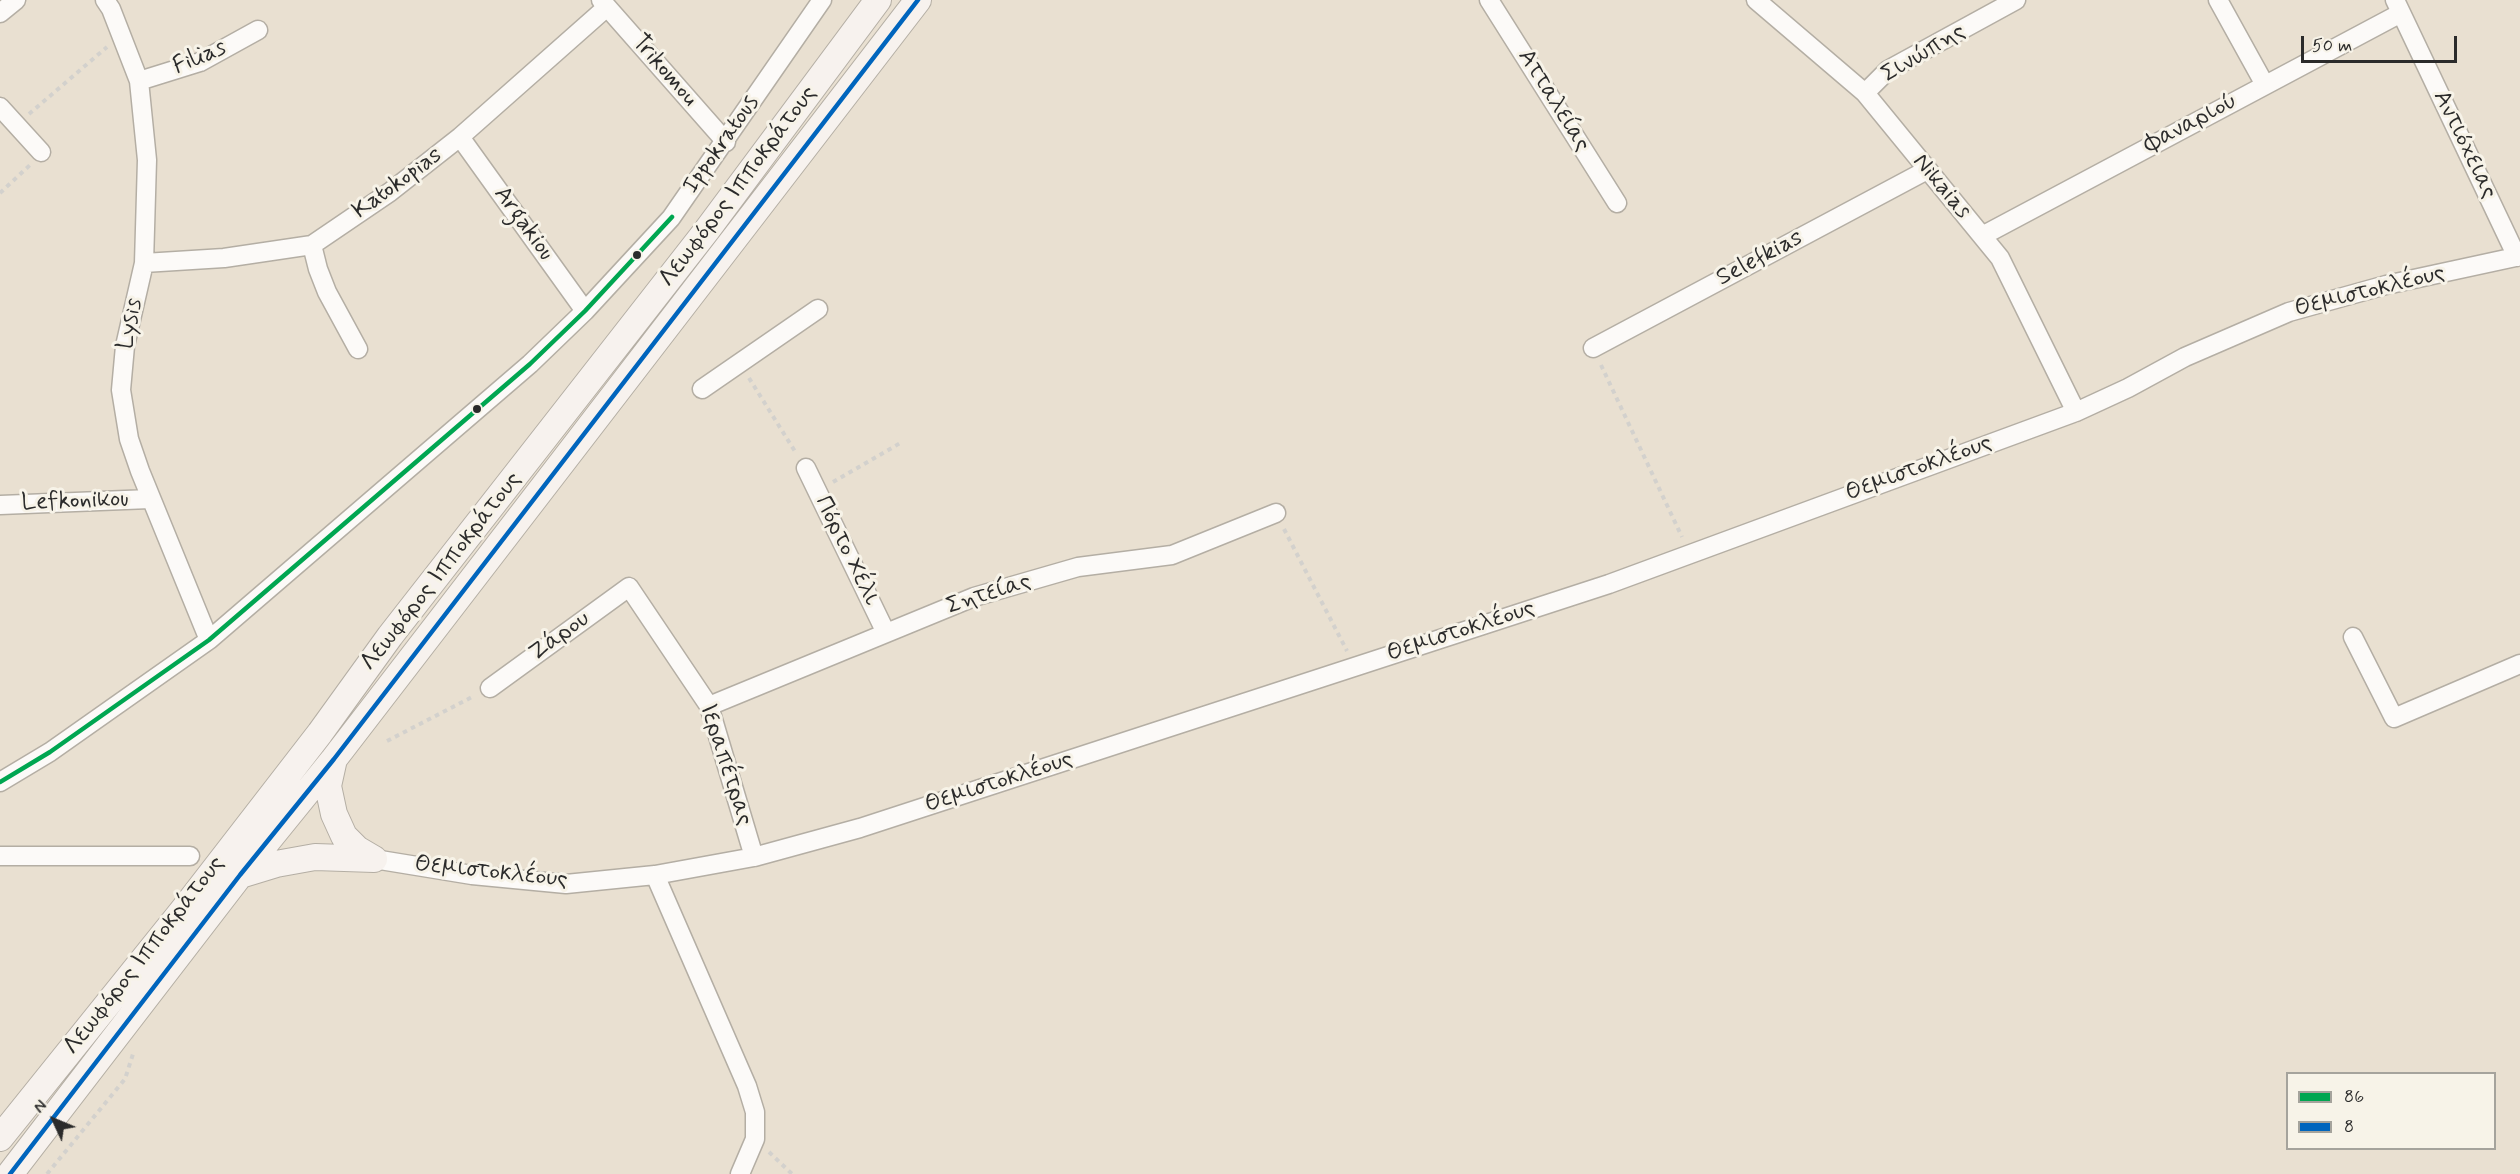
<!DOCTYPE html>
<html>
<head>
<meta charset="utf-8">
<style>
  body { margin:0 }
  #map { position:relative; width:2520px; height:1174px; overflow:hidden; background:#e9e0d1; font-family:Mynerve,sans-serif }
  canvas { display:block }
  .legend { position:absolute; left:2286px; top:1072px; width:210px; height:78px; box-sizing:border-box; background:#f7f3e8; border:2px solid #a5a39c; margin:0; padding:8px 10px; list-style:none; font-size:18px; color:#2b2b2b }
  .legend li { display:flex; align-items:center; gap:12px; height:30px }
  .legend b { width:30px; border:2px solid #a5a39c }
  .north { position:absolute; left:24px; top:1090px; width:60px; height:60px; -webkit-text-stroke:4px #f7f3e8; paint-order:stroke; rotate:314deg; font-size:16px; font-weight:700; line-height:24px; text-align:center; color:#2b2b2b }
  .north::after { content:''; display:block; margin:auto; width:21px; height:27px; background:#2b2b2b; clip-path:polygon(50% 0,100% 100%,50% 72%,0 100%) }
  .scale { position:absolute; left:2301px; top:36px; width:156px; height:27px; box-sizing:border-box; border:3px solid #2b2b2b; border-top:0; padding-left:8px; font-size:18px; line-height:21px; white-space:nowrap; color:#2b2b2b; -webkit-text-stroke:4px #f7f3e8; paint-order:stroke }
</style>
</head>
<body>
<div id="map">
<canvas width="2520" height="1174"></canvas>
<ul class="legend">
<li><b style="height:8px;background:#00a651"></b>86</li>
<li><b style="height:8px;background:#0065bd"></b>8</li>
</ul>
<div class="north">N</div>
<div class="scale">50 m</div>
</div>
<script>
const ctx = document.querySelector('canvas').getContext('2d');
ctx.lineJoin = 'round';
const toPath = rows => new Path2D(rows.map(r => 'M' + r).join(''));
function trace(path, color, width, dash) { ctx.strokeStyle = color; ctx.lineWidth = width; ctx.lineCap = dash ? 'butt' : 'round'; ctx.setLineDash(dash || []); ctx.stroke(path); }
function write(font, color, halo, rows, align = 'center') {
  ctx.font = font + ' Mynerve,sans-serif'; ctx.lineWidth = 6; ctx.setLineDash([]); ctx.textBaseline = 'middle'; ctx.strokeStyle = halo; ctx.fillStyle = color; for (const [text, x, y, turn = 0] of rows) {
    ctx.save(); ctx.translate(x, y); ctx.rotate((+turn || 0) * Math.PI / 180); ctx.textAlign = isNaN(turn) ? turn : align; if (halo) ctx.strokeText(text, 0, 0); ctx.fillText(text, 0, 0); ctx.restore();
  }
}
const street = toPath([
  [105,0,111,9,139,81,147,160,144,263,125,346,121,390,129,439,140,471,209,640],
  [601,0,726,142],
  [1489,0,1617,203],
  [1756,0,1865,93,2000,258,2076,412],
  [2218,0,2265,85],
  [2395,0,2517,257],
  [0,13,16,0],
  [139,81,200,62,258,30],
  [1865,93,1888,70,2016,0],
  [0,107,41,152],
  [460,137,585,311],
  [1982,236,2401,13],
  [312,245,318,269,327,292,358,349],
  [144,263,224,258,312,245,390,192,460,137,607,7],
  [1593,348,1927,170],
  [702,389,818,309],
  [806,468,886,633],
  [0,505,150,499],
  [2353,637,2394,718,2520,664],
  [490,688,629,587,709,706,754,857],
  [709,706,974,597,1078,567,1172,555,1276,513],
  [0,782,50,752,209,640,530,364,585,311,671,218,822,0],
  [0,856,190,856],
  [374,859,472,875,566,884,655,875,754,857,860,828,1609,584,2076,412,2128,388,2185,357,2289,312,2386,285,2520,256],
  [655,875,747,1086,755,1112,755,1139,740,1174]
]);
const secondary = toPath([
  [334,759,328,786,334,814,344,836,357,849,374,859],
  [240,875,276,864,315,857,374,859],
  [0,1138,184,909,320,733,390,636,707,230,878,0],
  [10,1174,240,875,334,759,918,0]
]);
trace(street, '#b4aea4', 21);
trace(secondary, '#b4aea4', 28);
trace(toPath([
  [29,114,107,47],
  [0,193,30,165],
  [1601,365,1682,537],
  [749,378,796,453],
  [833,482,902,442],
  [1284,529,1347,651],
  [387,741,474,696],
  [769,1152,792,1174],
  [47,1174,125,1079,133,1054]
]), '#d3d1cd', 4, [4.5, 4.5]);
trace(street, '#fcfaf8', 18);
trace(secondary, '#f7f2ee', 26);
trace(toPath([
  [0,782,50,752,209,640,530,364,585,311,672,217]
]), '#00a651', 4.5);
trace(toPath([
  [10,1174,240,875,334,759,918,0]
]), '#0065bd', 4.5);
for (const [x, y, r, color] of [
  [637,255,5,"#2b2b2b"],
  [477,409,5,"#2b2b2b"]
]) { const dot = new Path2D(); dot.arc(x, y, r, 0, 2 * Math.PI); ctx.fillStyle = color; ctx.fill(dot); trace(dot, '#f7f3e8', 2); }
write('24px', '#2b2b2b', '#f7f3e8', [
  ["Σινώπης",1924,54,-31],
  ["Filias",200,58,-23],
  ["Trikomou",664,71,49],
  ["Ατταλείας",1553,101,58],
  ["Φαναριού",2191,124,-28],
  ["Ippokratous",722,145,-55],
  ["Αντιόχειας",2464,145,64],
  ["Katokopias",398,184,-36],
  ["Λεωφόρος Ιπποκράτους",739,187,-53],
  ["Nikaias",1941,187,50],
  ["Argakiou",523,224,54],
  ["Selefkias",1760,259,-28],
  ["Θεμιστοκλέους",2370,292,-14],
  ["Lysis",131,324,-79],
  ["Θεμιστοκλέους",1919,469,-20],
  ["Lefkonikou",75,502,-2],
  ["Πόρτο Χέλι",846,551,64],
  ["Λεωφόρος Ιπποκράτους",442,572,-52],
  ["Σητείας",989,595,-18],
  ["Θεμιστοκλέους",1461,632,-18],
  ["Ζάρου",560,637,-36],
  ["Ιεραπέτρας",725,765,72],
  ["Θεμιστοκλέους",999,783,-18],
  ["Θεμιστοκλέους",491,873,6],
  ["Λεωφόρος Ιπποκράτους",145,956,-52]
]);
</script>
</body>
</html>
